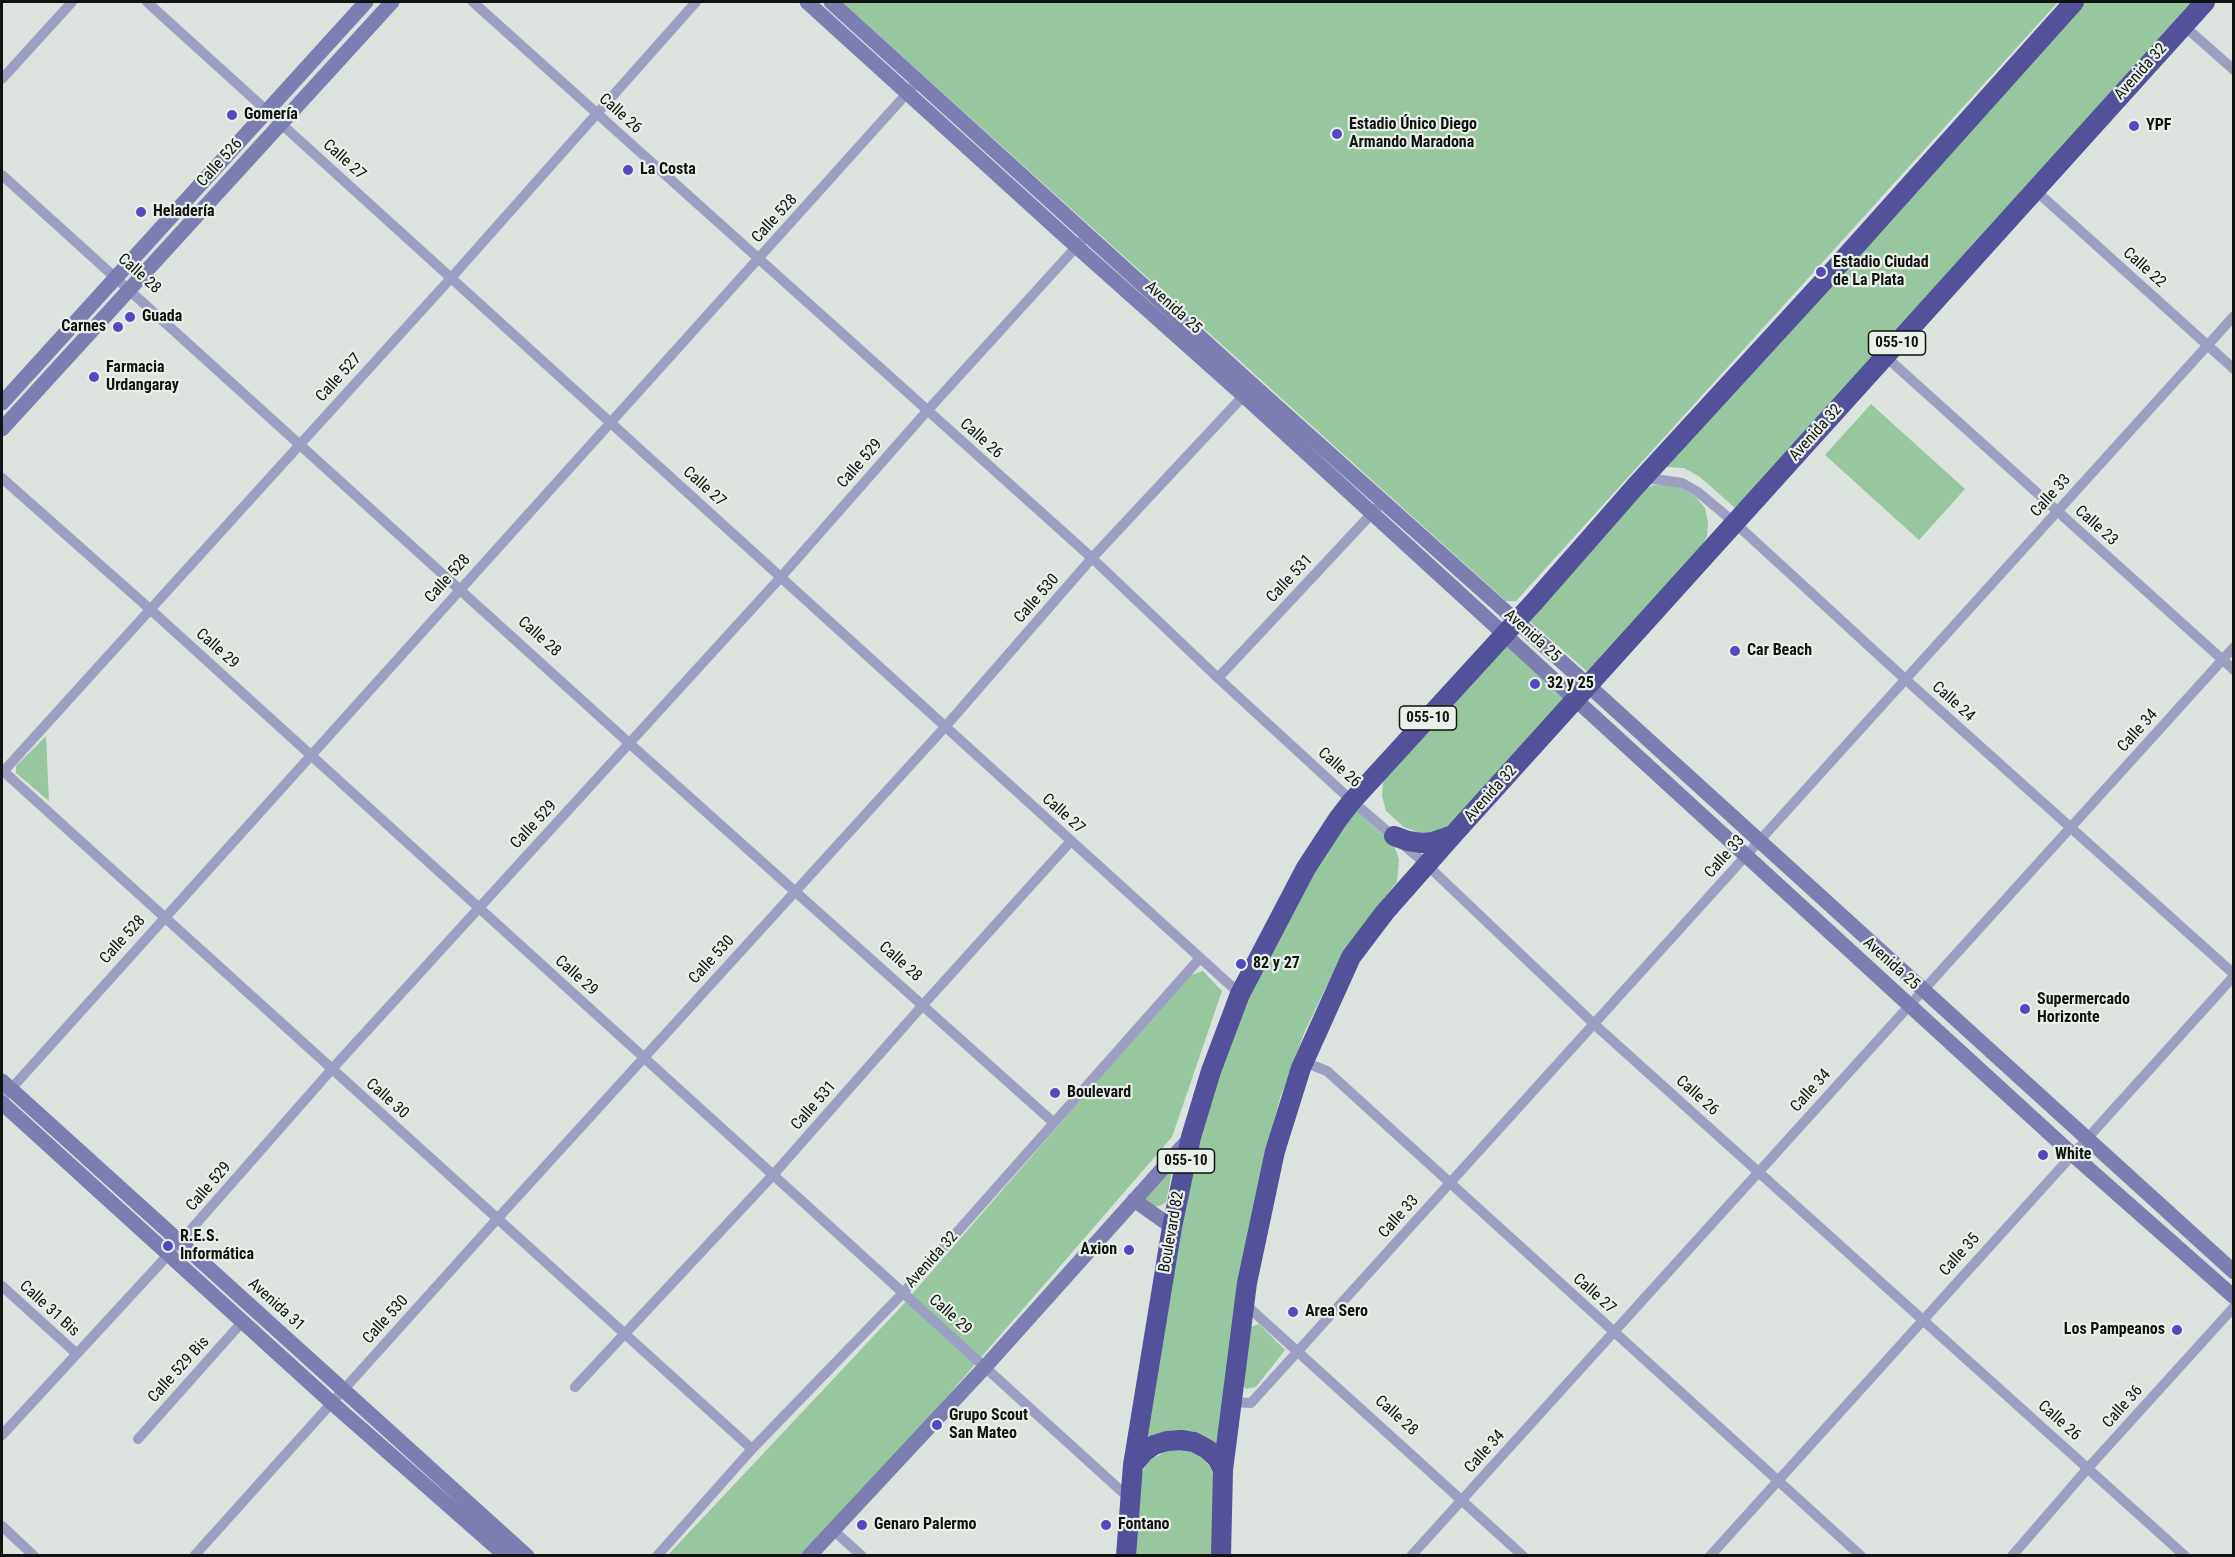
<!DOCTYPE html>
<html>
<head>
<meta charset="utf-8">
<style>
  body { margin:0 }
  #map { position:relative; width:2235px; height:1557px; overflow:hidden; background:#dce2dd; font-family:"Roboto Condensed",sans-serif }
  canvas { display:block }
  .frame { position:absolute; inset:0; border:3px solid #111311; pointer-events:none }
</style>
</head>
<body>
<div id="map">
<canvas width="2235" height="1557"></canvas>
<div class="frame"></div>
</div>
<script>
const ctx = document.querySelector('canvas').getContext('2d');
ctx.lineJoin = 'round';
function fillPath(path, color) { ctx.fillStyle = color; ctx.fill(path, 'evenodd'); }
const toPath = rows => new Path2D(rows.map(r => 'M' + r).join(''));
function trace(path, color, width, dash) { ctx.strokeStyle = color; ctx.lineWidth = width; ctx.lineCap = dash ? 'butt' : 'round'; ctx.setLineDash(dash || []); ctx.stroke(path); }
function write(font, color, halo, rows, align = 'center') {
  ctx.font = font + ' "Roboto Condensed",sans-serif'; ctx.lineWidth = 4.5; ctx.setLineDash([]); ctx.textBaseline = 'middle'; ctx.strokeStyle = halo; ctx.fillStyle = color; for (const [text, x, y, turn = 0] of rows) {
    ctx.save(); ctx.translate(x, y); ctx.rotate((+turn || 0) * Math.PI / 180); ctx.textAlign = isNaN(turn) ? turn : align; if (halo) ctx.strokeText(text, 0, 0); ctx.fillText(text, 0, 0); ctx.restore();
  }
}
fillPath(toPath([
  [842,2,2058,2,1516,601,1506,601],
  [2082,2,2195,2,1738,507,1735,508,1700,477,1684,468,1666,467],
  [1871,404,1965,489,1919,540,1825,455],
  [1665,484,1676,485,1696,497,1705,508,1708,523,1707,536,1700,549,1589,673,1526,618,1640,492,1653,485],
  [1504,642,1565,699,1453,823,1437,833,1420,833,1404,827,1386,811,1382,796,1383,780],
  [46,736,49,801,16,773,16,766],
  [1353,808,1393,843,1399,859,1397,882,1375,909,1329,981,1305,1031,1280,1098,1264,1158,1218,1447,1193,1431,1170,1431,1145,1440,1166,1285,1202,1124,1236,1023,1284,920],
  [1203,971,1222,991,1172,1137,815,1549,809,1556,667,1556,900,1308,1188,976],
  [1173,1167,1166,1202,1160,1206,1149,1206,1144,1198],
  [1259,1324,1285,1350,1256,1387,1246,1389,1241,1381,1251,1327],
  [1170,1449,1188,1449,1199,1455,1208,1464,1213,1473,1215,1481,1213,1555,1132,1556,1142,1472,1149,1461]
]), '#96c79e');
trace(toPath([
  [147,2,1240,994],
  [473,2,1092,558,1218,678,1352,801,1427,865,1594,1024,2185,1556],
  [2183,25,2234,70],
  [2,79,72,2],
  [2,175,629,743,1054,1123],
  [2035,190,2234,369],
  [1885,356,2234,670],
  [2,478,151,610,1129,1498],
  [1642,480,1655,479,1682,483,1698,492,1735,523,1905,679,2234,974],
  [1218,678,1377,508],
  [2,770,752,1449],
  [2,773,451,278,696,2],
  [1304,1062,1327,1071,1861,1556],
  [2,1099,918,81],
  [2,1286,77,1354],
  [1245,1304,1523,1556],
  [575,1387,773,1175,922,1006,1071,841],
  [1232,1402,1251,1403,2234,316],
  [2,1435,180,1242,332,1069,781,577,927,411,1088,234],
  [138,1439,243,1321],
  [2,1526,34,1556],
  [833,1530,862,1556],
  [194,1556,498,1218,945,727,1092,558,1247,392],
  [657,1556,752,1449,903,1293,1200,958],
  [1411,1556,2234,647],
  [1710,1556,2234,976],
  [2012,1556,2088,1468,2234,1307]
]), '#9c9fc2', 10);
trace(toPath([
  [807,2,1077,247,1243,395,2072,1154,2234,1297],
  [831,2,1254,386,1589,686,2234,1272],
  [2,403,366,2],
  [2,429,392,2],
  [2,1081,527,1556],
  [2,1103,332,1403,506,1556],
  [1134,1200,1172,1227],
  [809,1556,985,1367,1191,1137]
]), '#7c7eb2', 15);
trace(toPath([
  [1394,836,1408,841,1422,843,1433,842,1453,835],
  [1133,1465,1143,1453,1154,1445,1167,1441,1181,1440,1194,1442,1207,1449,1217,1458,1223,1470],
  [1126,1556,1133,1465,1172,1227,1191,1137,1211,1071,1240,994,1306,868,1338,819,1352,801,1535,601,1634,488,1833,271,2074,2],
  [1221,1556,1223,1470,1247,1283,1275,1151,1301,1068,1351,957,1385,912,1453,835,2205,2]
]), '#52519a', 20);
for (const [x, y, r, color] of [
  [232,115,6,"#5549c1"],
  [2134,126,6,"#5549c1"],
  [1337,134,6,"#5549c1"],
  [628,170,6,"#5549c1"],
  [141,212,6,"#5549c1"],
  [1821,272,6,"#5549c1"],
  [130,317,6,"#5549c1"],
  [118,327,6,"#5549c1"],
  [94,377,6,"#5549c1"],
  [1735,651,6,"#5549c1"],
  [1535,684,6,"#5549c1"],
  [1241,964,6,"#5549c1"],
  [2025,1009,6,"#5549c1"],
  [1055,1093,6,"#5549c1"],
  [2043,1155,6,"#5549c1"],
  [168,1246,6,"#5549c1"],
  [1129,1250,6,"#5549c1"],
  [1293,1312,6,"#5549c1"],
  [2177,1330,6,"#5549c1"],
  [937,1425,6,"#5549c1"],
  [862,1525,6,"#5549c1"],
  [1106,1525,6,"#5549c1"]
]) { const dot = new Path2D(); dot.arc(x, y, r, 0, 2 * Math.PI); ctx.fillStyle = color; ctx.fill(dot); trace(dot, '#e9f0ea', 2); }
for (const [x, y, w] of [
  [1897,343,57],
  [1428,718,57],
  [1186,1161,57]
]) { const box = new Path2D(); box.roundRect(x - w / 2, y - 12, w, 24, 4.5); ctx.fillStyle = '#e9f0ea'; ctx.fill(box); trace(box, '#111311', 1.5); }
write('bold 15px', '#111311', null, [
  ["055-10",1897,343],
  ["055-10",1428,718],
  ["055-10",1186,1161]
]);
write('16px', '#111311', '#e9f0ea', [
  ["Avenida 32",2141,72,-48],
  ["Calle 26",620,114,42],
  ["Calle 27",344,160,42],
  ["Calle 526",220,163,-48],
  ["Calle 528",775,219,-48],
  ["Calle 22",2144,268,42],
  ["Calle 28",139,274,42],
  ["Avenida 25",1173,308,42],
  ["Calle 527",339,378,-48],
  ["Avenida 32",1816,433,-48],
  ["Calle 26",981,439,42],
  ["Calle 529",860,464,-49],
  ["Calle 27",704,487,42],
  ["Calle 33",2051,496,-48],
  ["Calle 23",2096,526,42],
  ["Calle 528",448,579,-48],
  ["Calle 531",1290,579,-47],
  ["Calle 530",1037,599,-49],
  ["Avenida 25",1532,636,42],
  ["Calle 28",539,637,42],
  ["Calle 29",217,649,42],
  ["Calle 24",1953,702,42],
  ["Calle 34",2138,731,-48],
  ["Calle 26",1339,768,42],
  ["Avenida 32",1491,794,-48],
  ["Calle 27",1063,814,42],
  ["Calle 529",534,825,-47],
  ["Calle 33",1725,857,-48],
  ["Calle 528",123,940,-48],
  ["Calle 530",712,960,-48],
  ["Calle 28",900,962,42],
  ["Avenida 25",1891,964,42],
  ["Calle 29",576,976,42],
  ["Calle 34",1811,1091,-48],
  ["Calle 26",1697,1096,42],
  ["Calle 30",387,1099,42],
  ["Calle 531",814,1106,-49],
  ["Calle 529",209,1187,-49],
  ["Calle 33",1399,1217,-48],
  ["Boulevard 82",1172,1232,-80],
  ["Calle 35",1960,1255,-48],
  ["Avenida 32",932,1260,-48],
  ["Calle 27",1594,1294,42],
  ["Avenida 31",276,1305,42],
  ["Calle 31 Bis",49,1309,42],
  ["Calle 29",950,1315,42],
  ["Calle 530",386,1320,-48],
  ["Calle 529 Bis",179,1370,-48],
  ["Calle 36",2123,1407,-48],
  ["Calle 28",1396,1416,42],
  ["Calle 26",2059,1421,42],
  ["Calle 34",1485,1452,-48]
]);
write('bold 16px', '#111311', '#e9f0ea', [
  ["Gomería",244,115],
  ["Estadio Único Diego",1349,125],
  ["Armando Maradona",1349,143],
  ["YPF",2146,126],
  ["La Costa",640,170],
  ["Heladería",153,212],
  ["Estadio Ciudad",1833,263],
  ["de La Plata",1833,281],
  ["Guada",142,317],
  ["Carnes",106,327,"right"],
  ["Farmacia",106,368],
  ["Urdangaray",106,386],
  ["Car Beach",1747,651],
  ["32 y 25",1547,684],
  ["82 y 27",1253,964],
  ["Supermercado",2037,1000],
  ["Horizonte",2037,1018],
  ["Boulevard",1067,1093],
  ["White",2055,1155],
  ["R.E.S.",180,1237],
  ["Informática",180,1255],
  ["Axion",1117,1250,"right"],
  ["Area Sero",1305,1312],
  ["Los Pampeanos",2165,1330,"right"],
  ["Grupo Scout",949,1416],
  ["San Mateo",949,1434],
  ["Genaro Palermo",874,1525],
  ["Fontano",1118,1525]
], 'left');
</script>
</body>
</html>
